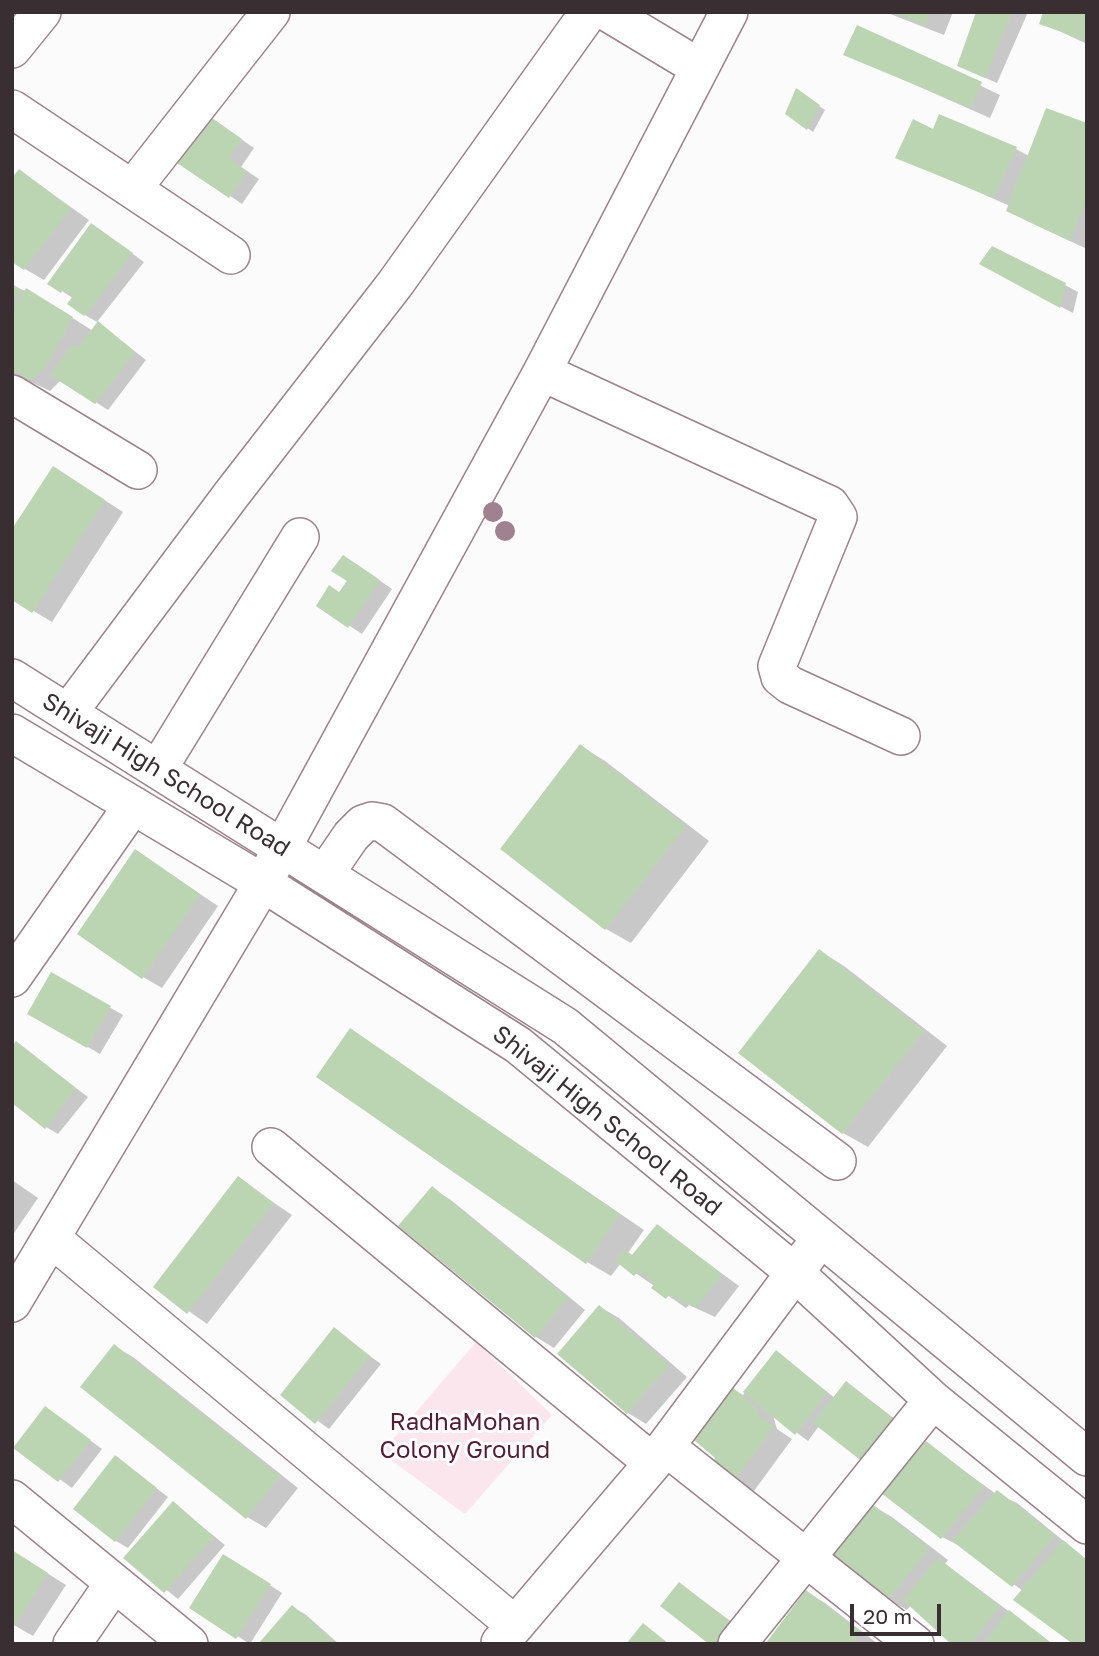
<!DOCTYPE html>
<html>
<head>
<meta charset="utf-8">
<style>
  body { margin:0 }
  #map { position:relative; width:1099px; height:1656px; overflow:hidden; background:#fbfbfb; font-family:"Golos Text",sans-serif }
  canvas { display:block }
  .frame { position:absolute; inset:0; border:14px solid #392e32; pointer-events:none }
  .scale { position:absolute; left:850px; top:1604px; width:91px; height:32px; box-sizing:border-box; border:4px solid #392e32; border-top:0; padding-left:9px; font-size:21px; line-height:24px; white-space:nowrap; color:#392e32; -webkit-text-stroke:5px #fff; paint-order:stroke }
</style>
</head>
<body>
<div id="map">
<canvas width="1099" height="1656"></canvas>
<div class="frame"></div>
<div class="scale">20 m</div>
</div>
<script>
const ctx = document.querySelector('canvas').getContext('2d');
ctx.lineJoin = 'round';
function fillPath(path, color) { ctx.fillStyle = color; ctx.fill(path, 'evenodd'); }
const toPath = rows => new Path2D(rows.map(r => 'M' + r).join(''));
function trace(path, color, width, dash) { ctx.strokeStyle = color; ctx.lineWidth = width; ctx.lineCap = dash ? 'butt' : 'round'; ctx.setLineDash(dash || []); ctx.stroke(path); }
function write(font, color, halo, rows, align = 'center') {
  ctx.font = font + ' "Golos Text",sans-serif'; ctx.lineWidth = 6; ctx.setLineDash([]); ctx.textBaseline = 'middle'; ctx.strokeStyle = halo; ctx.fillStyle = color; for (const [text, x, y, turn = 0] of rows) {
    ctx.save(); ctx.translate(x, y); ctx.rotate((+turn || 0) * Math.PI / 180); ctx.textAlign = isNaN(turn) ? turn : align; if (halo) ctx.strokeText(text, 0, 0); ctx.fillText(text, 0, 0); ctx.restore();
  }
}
fillPath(toPath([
  [476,1342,552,1415,465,1514,381,1453]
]), '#fce6ee');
fillPath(toPath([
  [885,12,953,12,944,35],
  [978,12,1028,12,997,83,972,72],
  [1087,12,1087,44,1042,23],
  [858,27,1000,95,990,118,845,54],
  [797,91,825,110,813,132,787,113],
  [1087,125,1087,249,1027,221,1008,210,1010,206,898,157,934,131,1016,149,1029,156],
  [222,126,254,148,241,167,259,179,242,204,180,162],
  [20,171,89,220,44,280,25,269],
  [104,233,144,262,97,322,85,315,74,299,50,283],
  [993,271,1065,285,1078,292,1073,313],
  [12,285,46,301,93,331,99,323,146,360,108,410,61,380,50,391,12,373],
  [72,479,123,512,52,622,12,598],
  [356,564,392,589,362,634,318,605,340,594],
  [581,746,605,761,709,841,631,943,606,929,502,848],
  [136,851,218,906,162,988,143,977],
  [820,951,844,966,947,1046,868,1147,843,1133,740,1053],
  [51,974,123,1015,100,1054,29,1013],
  [351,1030,644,1230,628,1253,634,1256,657,1226,739,1286,715,1317,689,1305,686,1308,621,1263,611,1276,587,1262],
  [17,1044,88,1097,58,1134,46,1127],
  [239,1179,292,1215,207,1324,155,1287],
  [12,1180,38,1198,12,1236],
  [432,1189,451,1200,585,1310,554,1348,536,1337],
  [600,1307,619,1318,687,1377,646,1424,628,1413],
  [334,1330,381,1364,329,1429,282,1395],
  [114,1346,133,1357,298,1488,266,1528,247,1517,82,1386],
  [777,1353,835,1398,847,1383,915,1434,819,1426,808,1441,773,1415,777,1429,792,1439,754,1491,735,1480,730,1387,743,1395],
  [46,1408,102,1449,72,1488,16,1448],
  [927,1444,996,1494,1017,1503,1087,1560,1087,1644,1023,1591,962,1547,942,1537],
  [115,1457,168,1497,128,1548,116,1541],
  [173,1503,225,1545,178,1599,126,1558],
  [873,1506,892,1517,948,1560,945,1564,1053,1644,954,1644,911,1605,907,1610,888,1599],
  [12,1551,66,1585,33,1636,12,1624],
  [236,1563,282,1593,250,1644,191,1607],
  [680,1584,744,1631,734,1644,712,1644],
  [807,1592,825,1603,878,1644,767,1644],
  [292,1607,305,1614,339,1644,261,1644]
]), '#0003');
fillPath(toPath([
  [891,12,930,12,925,25],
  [976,12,1012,12,985,78,957,66],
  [1043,12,1087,12,1087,41,1039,24],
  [857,25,982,82,971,108,843,55],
  [796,88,820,105,807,130,785,114],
  [1046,108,1087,123,1087,198,1070,241,1006,211],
  [939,114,1017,147,994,198,895,158,913,119,933,129],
  [209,116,242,139,229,158,247,171,229,198,177,163],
  [19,169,71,208,24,270,12,262,12,178],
  [91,223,133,253,84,316,67,304,73,296,63,289,61,293,47,284],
  [992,246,1066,283,1060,308,979,264],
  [12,284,22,290,12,306],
  [26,288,73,317,47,365,30,381,17,372,12,373,12,310],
  [98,321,135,352,95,404,50,375,71,346,78,348],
  [53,466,105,500,32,613,12,600,12,529],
  [343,555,380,580,348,628,316,606,329,585,339,592,347,581,331,571],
  [580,744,686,826,605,930,500,849],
  [135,849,200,894,142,979,77,934],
  [819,949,924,1031,842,1134,738,1053],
  [51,972,111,1006,87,1048,27,1014],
  [350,1028,620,1214,586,1264,316,1077],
  [16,1041,76,1088,45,1129,12,1103,12,1046],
  [238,1176,274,1203,187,1314,153,1287],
  [432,1186,568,1298,535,1338,398,1226],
  [657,1224,722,1274,696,1308,669,1295,666,1299,651,1288,655,1283,639,1271,634,1276,615,1261,624,1249,632,1255],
  [599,1305,669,1365,627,1414,557,1354],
  [334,1327,370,1356,315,1424,280,1395],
  [114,1344,280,1476,246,1519,80,1387],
  [776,1350,827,1392,795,1435,743,1392],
  [846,1381,903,1426,868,1466,813,1423],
  [730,1385,756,1408,759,1416,774,1427,734,1481,712,1464,715,1458,687,1434],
  [45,1406,91,1440,58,1482,13,1448],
  [926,1441,984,1486,941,1539,881,1493],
  [115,1455,157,1488,115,1542,73,1509],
  [997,1490,1055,1535,1012,1587,952,1541],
  [173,1501,214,1537,164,1593,123,1558],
  [872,1504,930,1548,887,1601,827,1555],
  [1063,1540,1087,1560,1087,1644,1073,1644,1013,1600],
  [12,1550,48,1573,12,1629],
  [223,1554,271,1584,236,1639,189,1608],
  [938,1558,1000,1606,971,1644,951,1644,903,1600],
  [679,1582,732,1623,716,1644,709,1644,660,1606],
  [806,1590,861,1632,852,1644,765,1644],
  [292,1605,335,1642,334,1644,258,1644],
  [1009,1610,1041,1635,1052,1644,983,1644],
  [643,1623,669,1644,626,1644]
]), '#bbd4b2');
const minor = toPath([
  [607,12,700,68],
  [12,49,42,12],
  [12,109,231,255],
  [133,188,271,12],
  [542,372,830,505,838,517,777,666,780,677,790,685,901,736],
  [12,394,138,470],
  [12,678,565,1026,1087,1457],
  [68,713,231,495,395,284,589,12],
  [12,733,263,883,518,1045,794,1272,933,1400,1087,1525],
  [158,769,300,537],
  [325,874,351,836,363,824,372,821,383,823,837,1161],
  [12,978,133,805],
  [271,1147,653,1463],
  [51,1238,515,1625],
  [12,1303,263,883,542,372,729,12],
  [666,1447,915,1644],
  [12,1499,189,1644],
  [500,1643,653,1463,808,1255],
  [72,1644,114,1583],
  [737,1644,933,1400]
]);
trace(minor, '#9c828b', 40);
trace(minor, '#fff', 37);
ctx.fillStyle = '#9f818f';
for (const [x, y] of [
  [493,512],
  [505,531]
]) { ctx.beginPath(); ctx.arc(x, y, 10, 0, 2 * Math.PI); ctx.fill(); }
write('24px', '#392e32', '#fff', [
  ["Shivaji High School Road",166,775,32],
  ["Shivaji High School Road",607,1121,39]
]);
write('24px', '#531e36', '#fff', [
  ["RadhaMohan",465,1422],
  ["Colony Ground",465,1450]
]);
</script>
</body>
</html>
